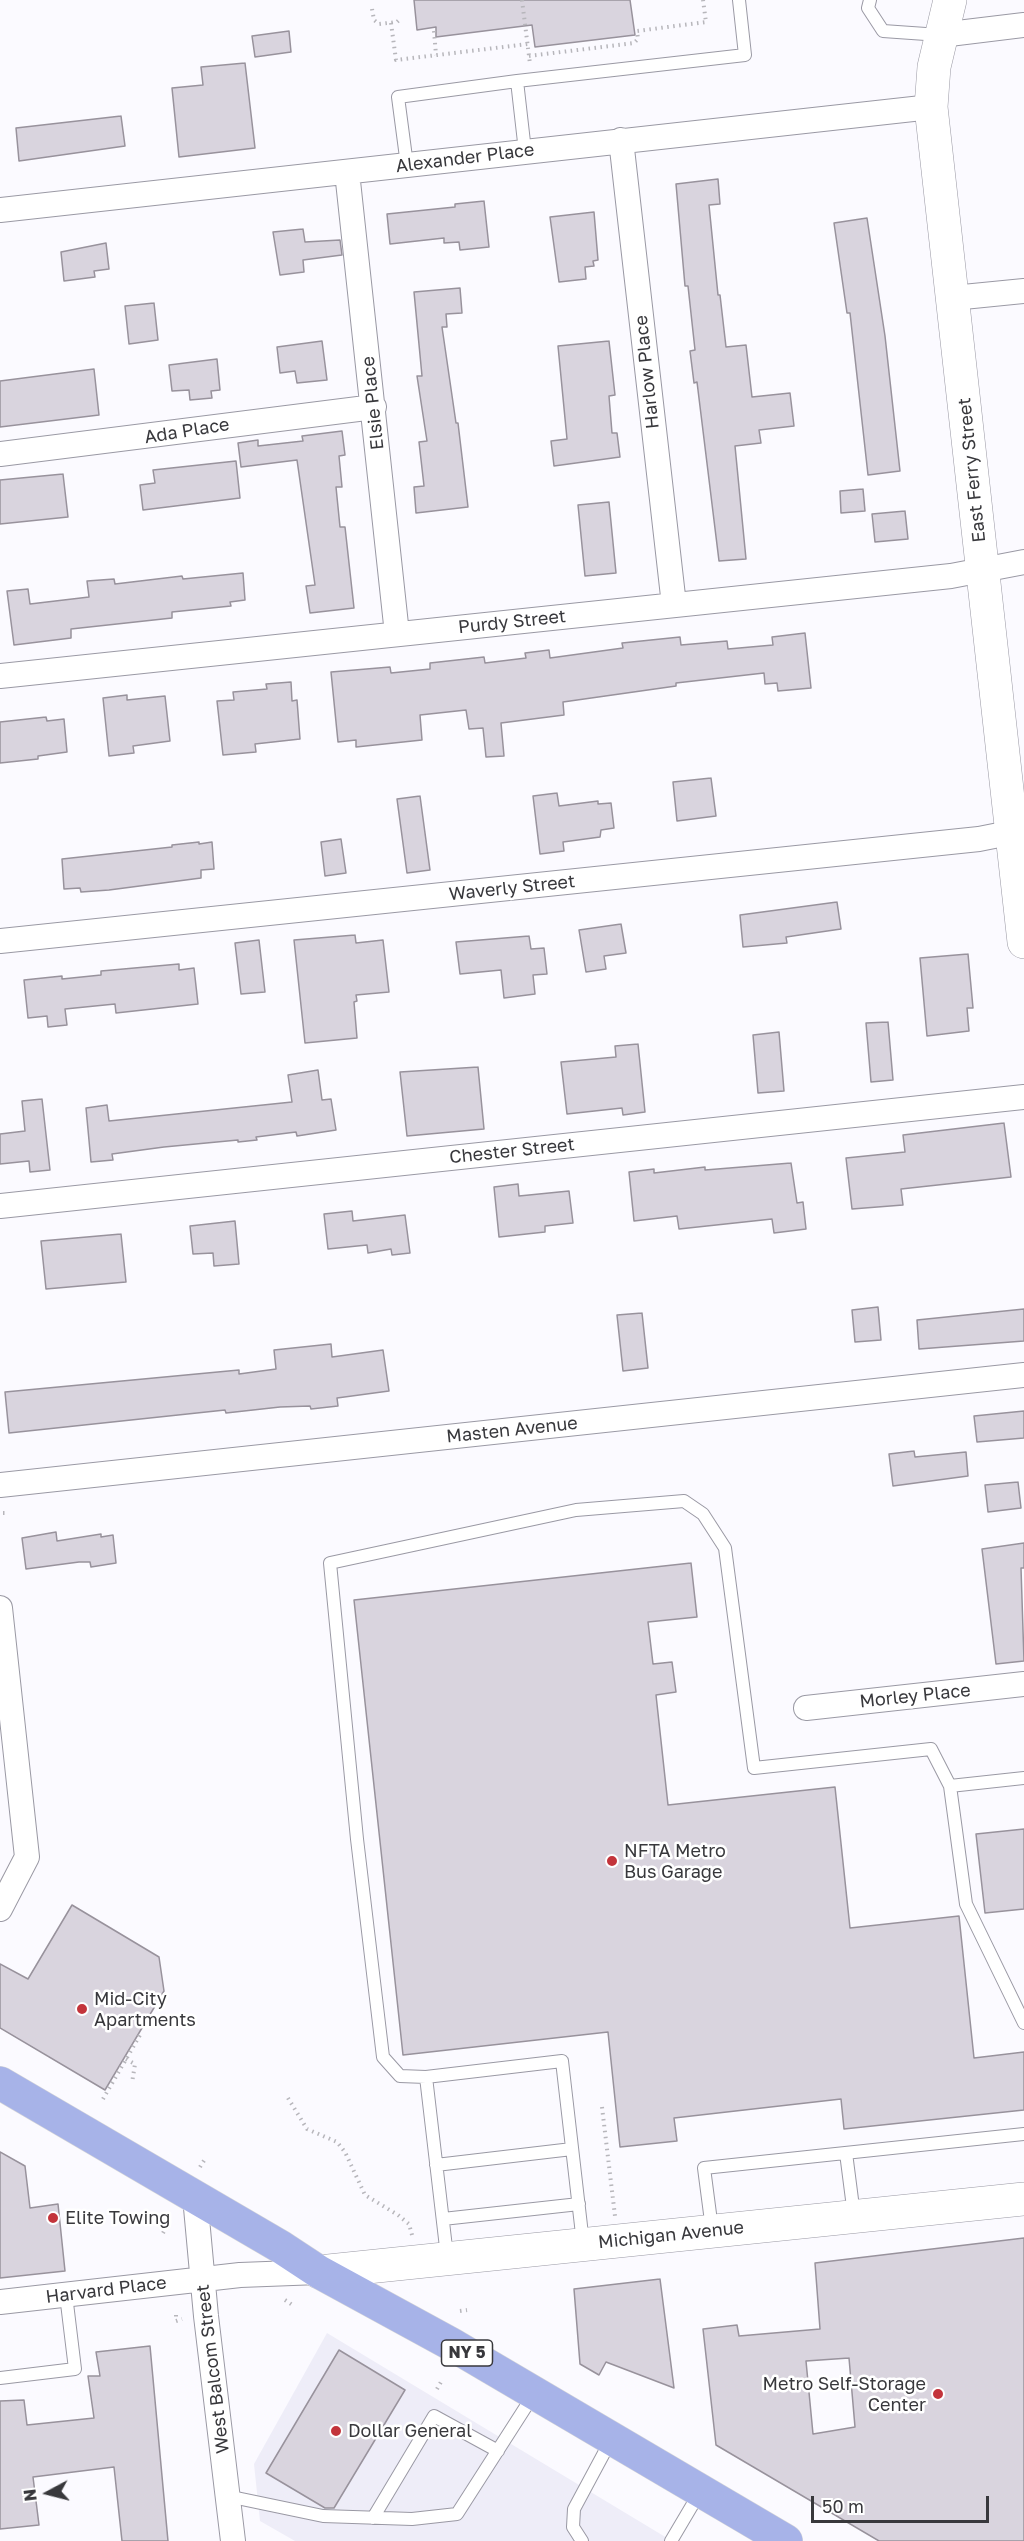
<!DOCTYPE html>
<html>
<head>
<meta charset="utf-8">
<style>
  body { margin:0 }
  #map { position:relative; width:1024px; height:2541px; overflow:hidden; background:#fbfaff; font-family:"Golos Text",sans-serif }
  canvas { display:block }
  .north { position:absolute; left:18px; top:2463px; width:60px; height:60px; -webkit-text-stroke:4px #fff; paint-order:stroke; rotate:263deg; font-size:16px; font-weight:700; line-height:24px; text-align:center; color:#38383c }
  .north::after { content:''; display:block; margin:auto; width:21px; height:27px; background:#38383c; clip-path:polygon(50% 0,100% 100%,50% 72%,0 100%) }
  .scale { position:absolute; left:811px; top:2496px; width:178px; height:27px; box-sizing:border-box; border:3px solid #38383c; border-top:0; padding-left:8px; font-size:18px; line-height:21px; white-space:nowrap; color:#38383c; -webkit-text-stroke:4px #fff; paint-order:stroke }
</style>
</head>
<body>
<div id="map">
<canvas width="1024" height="2541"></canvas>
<div class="north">N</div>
<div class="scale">50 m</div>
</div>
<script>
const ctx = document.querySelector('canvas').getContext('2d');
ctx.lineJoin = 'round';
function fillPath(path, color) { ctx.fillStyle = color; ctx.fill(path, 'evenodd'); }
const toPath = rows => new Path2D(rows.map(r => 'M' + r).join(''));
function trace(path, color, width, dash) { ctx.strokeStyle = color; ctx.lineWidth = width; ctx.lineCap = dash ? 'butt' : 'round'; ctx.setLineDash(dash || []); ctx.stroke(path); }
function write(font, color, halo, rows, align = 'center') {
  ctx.font = font + ' "Golos Text",sans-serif'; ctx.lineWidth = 5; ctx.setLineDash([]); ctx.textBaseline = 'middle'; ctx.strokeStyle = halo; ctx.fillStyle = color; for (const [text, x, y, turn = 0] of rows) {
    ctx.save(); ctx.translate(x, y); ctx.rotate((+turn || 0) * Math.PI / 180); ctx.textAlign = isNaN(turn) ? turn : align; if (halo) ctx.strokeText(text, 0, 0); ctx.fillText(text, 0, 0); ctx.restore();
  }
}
fillPath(toPath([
  [327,2333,672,2541,295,2541,260,2521,254,2464]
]), '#eeedf8');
const building = toPath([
  [414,0,630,0,635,35,535,47,532,25,436,37,436,27,417,30,414,0],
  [289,31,291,52,255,57,252,36,289,31],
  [245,63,255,148,179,157,172,88,203,85,201,67,245,63],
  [121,116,125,146,19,161,16,128,121,116],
  [718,179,720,204,709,205,718,295,720,295,726,347,746,345,752,397,790,393,794,426,759,430,761,443,735,446,746,559,719,561,697,382,694,383,690,351,695,350,688,286,685,286,676,184,718,179],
  [484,201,489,247,460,250,459,242,444,243,444,238,390,244,387,214,455,207,455,204,484,201],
  [594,212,598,260,593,261,594,266,585,267,586,279,559,282,550,217,594,212],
  [867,218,885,336,900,471,868,475,850,313,847,313,834,223,867,218],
  [303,229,305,242,340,240,342,255,303,260,304,272,280,275,273,232,303,229],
  [106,243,109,269,94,271,95,277,64,281,61,252,106,243],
  [460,288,462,313,446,314,447,327,442,327,456,423,458,423,468,507,416,513,414,487,424,486,419,442,427,441,417,376,422,376,414,292,460,288],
  [154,303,158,340,129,344,125,306,154,303],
  [322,341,327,380,297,383,295,371,280,373,277,347,322,341],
  [609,341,615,395,609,396,612,433,617,433,620,457,554,466,551,441,567,439,558,346,609,341],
  [217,359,220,390,211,391,212,398,190,400,189,390,172,391,169,365,217,359],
  [94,369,99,415,0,427,0,381,94,369],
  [342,431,345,455,339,456,342,487,336,487,340,527,345,527,354,608,310,613,306,586,315,585,297,460,241,467,238,443,258,440,258,446,303,441,302,436,342,431],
  [236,461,240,498,143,510,140,485,155,483,153,470,236,461],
  [63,474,68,517,0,524,0,480,63,474],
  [863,489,865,511,841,513,840,491,863,489],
  [609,502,616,573,585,576,578,505,609,502],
  [905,511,908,539,875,542,872,514,905,511],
  [243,573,245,600,230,602,231,606,172,612,172,618,71,629,71,638,14,645,7,591,28,589,30,604,89,597,87,581,114,579,115,584,182,576,183,579,243,573],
  [805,633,811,688,778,691,777,683,765,684,764,673,676,683,676,686,563,702,564,715,501,723,504,756,486,757,483,728,469,729,466,710,420,715,422,740,356,747,356,740,338,742,331,672,390,667,391,673,430,669,430,663,484,657,485,663,526,658,525,653,549,650,550,658,623,648,622,643,680,637,681,645,727,641,728,649,773,645,772,637,805,633],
  [291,682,292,701,297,700,300,739,255,744,256,752,223,755,217,701,234,700,233,692,267,689,266,684,291,682],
  [127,695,127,700,165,696,170,741,133,746,134,753,109,756,103,698,127,695],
  [46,717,47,721,64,719,67,752,38,756,38,759,0,763,0,722,46,717],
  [711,778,716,816,677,821,673,782,711,778],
  [557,793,559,806,598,801,598,804,611,803,614,828,601,830,600,837,563,842,564,851,540,854,533,796,557,793],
  [420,796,430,870,407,873,397,799,420,796],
  [341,839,346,873,325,876,321,842,341,839],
  [199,842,199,844,212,842,214,869,201,870,201,878,109,890,81,892,80,888,64,889,62,859,172,847,172,845,199,842],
  [837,902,841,929,786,937,787,943,743,947,740,915,837,902],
  [621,924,626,953,604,956,606,969,586,972,579,930,621,924],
  [355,935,356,943,383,940,389,992,356,995,357,1001,354,1002,357,1038,305,1043,294,940,355,935],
  [529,936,531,949,544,948,547,974,533,975,535,994,504,998,501,970,460,974,456,942,529,936],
  [259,940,265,992,241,994,235,943,259,940],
  [968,954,973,1008,967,1008,969,1031,927,1036,920,958,968,954],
  [179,964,179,970,194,968,198,1004,116,1013,115,1004,65,1009,67,1025,48,1027,47,1016,28,1018,24,980,62,976,62,979,101,975,101,971,179,964],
  [888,1022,893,1080,871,1082,866,1023,888,1022],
  [779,1032,784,1091,758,1093,753,1035,779,1032],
  [638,1044,645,1112,623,1115,622,1108,567,1114,561,1062,616,1057,615,1046,638,1044],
  [478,1067,484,1129,407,1136,400,1072,478,1067],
  [318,1070,322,1100,331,1099,336,1130,297,1136,296,1132,256,1137,257,1140,238,1142,238,1140,164,1147,112,1154,113,1160,91,1162,86,1108,107,1105,109,1121,292,1102,288,1075,318,1070],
  [42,1099,50,1170,30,1172,29,1161,0,1164,0,1134,25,1131,22,1101,42,1099],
  [1004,1123,1011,1177,901,1189,903,1205,852,1209,846,1158,905,1152,903,1135,1004,1123],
  [791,1163,797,1203,803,1202,806,1229,774,1233,772,1219,679,1229,677,1216,634,1221,629,1172,654,1169,654,1173,705,1167,705,1170,791,1163],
  [518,1184,519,1196,569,1191,573,1223,545,1226,545,1232,499,1237,494,1187,518,1184],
  [352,1211,353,1221,405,1215,410,1253,392,1255,391,1249,368,1253,367,1245,328,1249,324,1214,352,1211],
  [235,1221,239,1264,214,1266,213,1253,193,1254,190,1226,235,1221],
  [121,1234,126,1282,46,1289,41,1241,121,1234],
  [878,1307,881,1340,855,1342,852,1310,878,1307],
  [1024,1309,1024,1341,919,1349,917,1320,1024,1309],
  [642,1313,648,1368,623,1371,617,1315,642,1313],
  [331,1344,332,1357,383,1350,389,1391,337,1398,338,1406,311,1409,310,1406,280,1407,226,1413,225,1410,9,1433,5,1392,239,1370,239,1374,276,1369,274,1350,331,1344],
  [1024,1411,1024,1438,977,1442,974,1416,1024,1411],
  [914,1451,915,1457,966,1452,968,1476,893,1486,889,1454,914,1451],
  [1018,1482,1021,1508,988,1512,985,1485,1018,1482],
  [56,1532,57,1541,101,1534,101,1537,113,1535,116,1563,91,1567,90,1562,79,1562,26,1569,22,1538,56,1532],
  [1024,1543,1024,1568,1021,1568,1024,1661,996,1664,982,1549,1024,1543],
  [691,1563,697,1617,648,1622,653,1664,672,1662,676,1692,656,1695,668,1805,835,1787,850,1928,959,1916,974,2058,1024,2052,1024,2110,844,2129,841,2099,674,2118,677,2141,620,2147,608,2032,403,2055,354,1600,691,1563],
  [1024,1829,1024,1909,985,1913,976,1834,1024,1829],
  [72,1905,159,1957,164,1991,105,2090,0,2028,0,1964,28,1979,72,1905],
  [0,2152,25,2166,30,2208,58,2204,65,2271,0,2278,0,2152],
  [1024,2238,1024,2541,879,2541,716,2445,703,2329,737,2325,739,2336,820,2329,815,2263,1024,2238],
  [849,2358,855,2427,813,2434,806,2361,849,2358],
  [660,2279,674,2388,606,2362,599,2375,580,2364,574,2289,660,2279],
  [150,2346,168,2541,122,2541,114,2467,33,2477,39,2525,0,2529,0,2401,24,2400,27,2425,94,2418,88,2376,100,2376,96,2352,150,2346],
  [339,2350,405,2390,334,2508,325,2508,266,2473,339,2350]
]);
fillPath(building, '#d9d4de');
trace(building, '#98929c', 1.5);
const lane = toPath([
  [870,0,868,8,883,31,940,35],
  [525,151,517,81,745,55,739,0],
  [407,165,398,97,517,81],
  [950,1786,1024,1778],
  [426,2077,400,2076,383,2057,357,1839,330,1563,576,1510,684,1501,703,1514,725,1548,754,1768,931,1749,950,1786,966,1904,1024,2023],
  [846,2153,854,2215],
  [436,2165,572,2149],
  [443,2219,579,2204],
  [712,2229,704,2168,1024,2134],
  [447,2256,426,2077,562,2061,583,2243],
  [0,2378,75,2369,66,2295],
  [227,2496,323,2516,412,2519,457,2514,534,2394],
  [373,2518,434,2416,498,2451],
  [582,2541,573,2527,574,2509,611,2440],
  [671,2541,700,2492]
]);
const street = toPath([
  [941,35,1024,25],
  [621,140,674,605],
  [347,172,397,634],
  [0,210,931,107],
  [953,298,1024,291],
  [0,454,374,407],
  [0,676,951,576,1024,562],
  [0,941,979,839,1024,830],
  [0,1206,1024,1097],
  [0,1485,1024,1375],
  [0,1608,27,1857,0,1909],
  [806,1708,1024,1684],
  [195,2197,206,2316,233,2541],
  [0,2302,240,2275,319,2272]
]);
const secondary = toPath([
  [950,0,934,67,931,107,1024,942],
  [319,2272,1024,2199]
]);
const primary = toPath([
  [0,2083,281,2247,319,2272,451,2344,786,2541]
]);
trace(lane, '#9a99a4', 14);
trace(street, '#9a99a4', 26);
trace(secondary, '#9a99a4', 34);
trace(primary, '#d7d7d8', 34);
trace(toPath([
  [522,0,530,64],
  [372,9,374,20,379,24,397,22,401,18],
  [391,23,396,60,528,44],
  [434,31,436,55],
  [529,56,634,43,638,39,637,31,706,22,703,0],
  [3,1513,6,1513],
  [126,2059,135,2064,132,2083],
  [288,2098,307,2129,337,2142,345,2152,365,2195,398,2215,409,2224,412,2235],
  [103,2099,140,2035],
  [602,2107,615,2216],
  [200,2167,205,2159],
  [163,2233,167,2226],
  [285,2300,294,2306],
  [460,2311,467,2310],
  [176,2315,176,2321,182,2319],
  [437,2389,441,2382]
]), '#b7b6bb', 4, [1.5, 4.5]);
trace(lane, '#fff', 12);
trace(street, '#fff', 24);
trace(secondary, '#fff', 33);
trace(primary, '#a7b3e8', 33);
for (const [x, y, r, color] of [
  [612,1861,6,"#c3343b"],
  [82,2009,6,"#c3343b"],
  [53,2218,6,"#c3343b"],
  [938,2394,6,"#c3343b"],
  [336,2431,6,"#c3343b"]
]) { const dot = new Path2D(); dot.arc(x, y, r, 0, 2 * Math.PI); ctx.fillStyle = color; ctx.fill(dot); trace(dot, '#fff', 2); }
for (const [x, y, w] of [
  [467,2353,51]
]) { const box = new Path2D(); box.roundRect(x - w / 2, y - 13, w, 26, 4.5); ctx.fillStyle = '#fff'; ctx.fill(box); trace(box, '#38383c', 1.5); }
write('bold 16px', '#38383c', null, [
  ["NY 5",467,2353]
]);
write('18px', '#38383c', '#fff', [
  ["Alexander Place",465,158,-7],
  ["Harlow Place",647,372,-96],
  ["Elsie Place",373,403,-96],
  ["Ada Place",187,431,-9],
  ["East Ferry Street",972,470,-96],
  ["Purdy Street",512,622,-6],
  ["Waverly Street",512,888,-6],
  ["Chester Street",512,1151,-6],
  ["Masten Avenue",512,1430,-6],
  ["Morley Place",915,1696,-6],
  ["Michigan Avenue",671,2235,-6],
  ["Harvard Place",106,2290,-7],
  ["West Balcom Street",213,2369,-97]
]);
write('18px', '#38383c', '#fff', [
  ["NFTA Metro",624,1851],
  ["Bus Garage",624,1872],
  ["Mid-City",94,1999],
  ["Apartments",94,2020],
  ["Elite Towing",65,2218],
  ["Metro Self-Storage",926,2384,"right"],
  ["Center",926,2405,"right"],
  ["Dollar General",348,2431]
], 'left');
</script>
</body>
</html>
